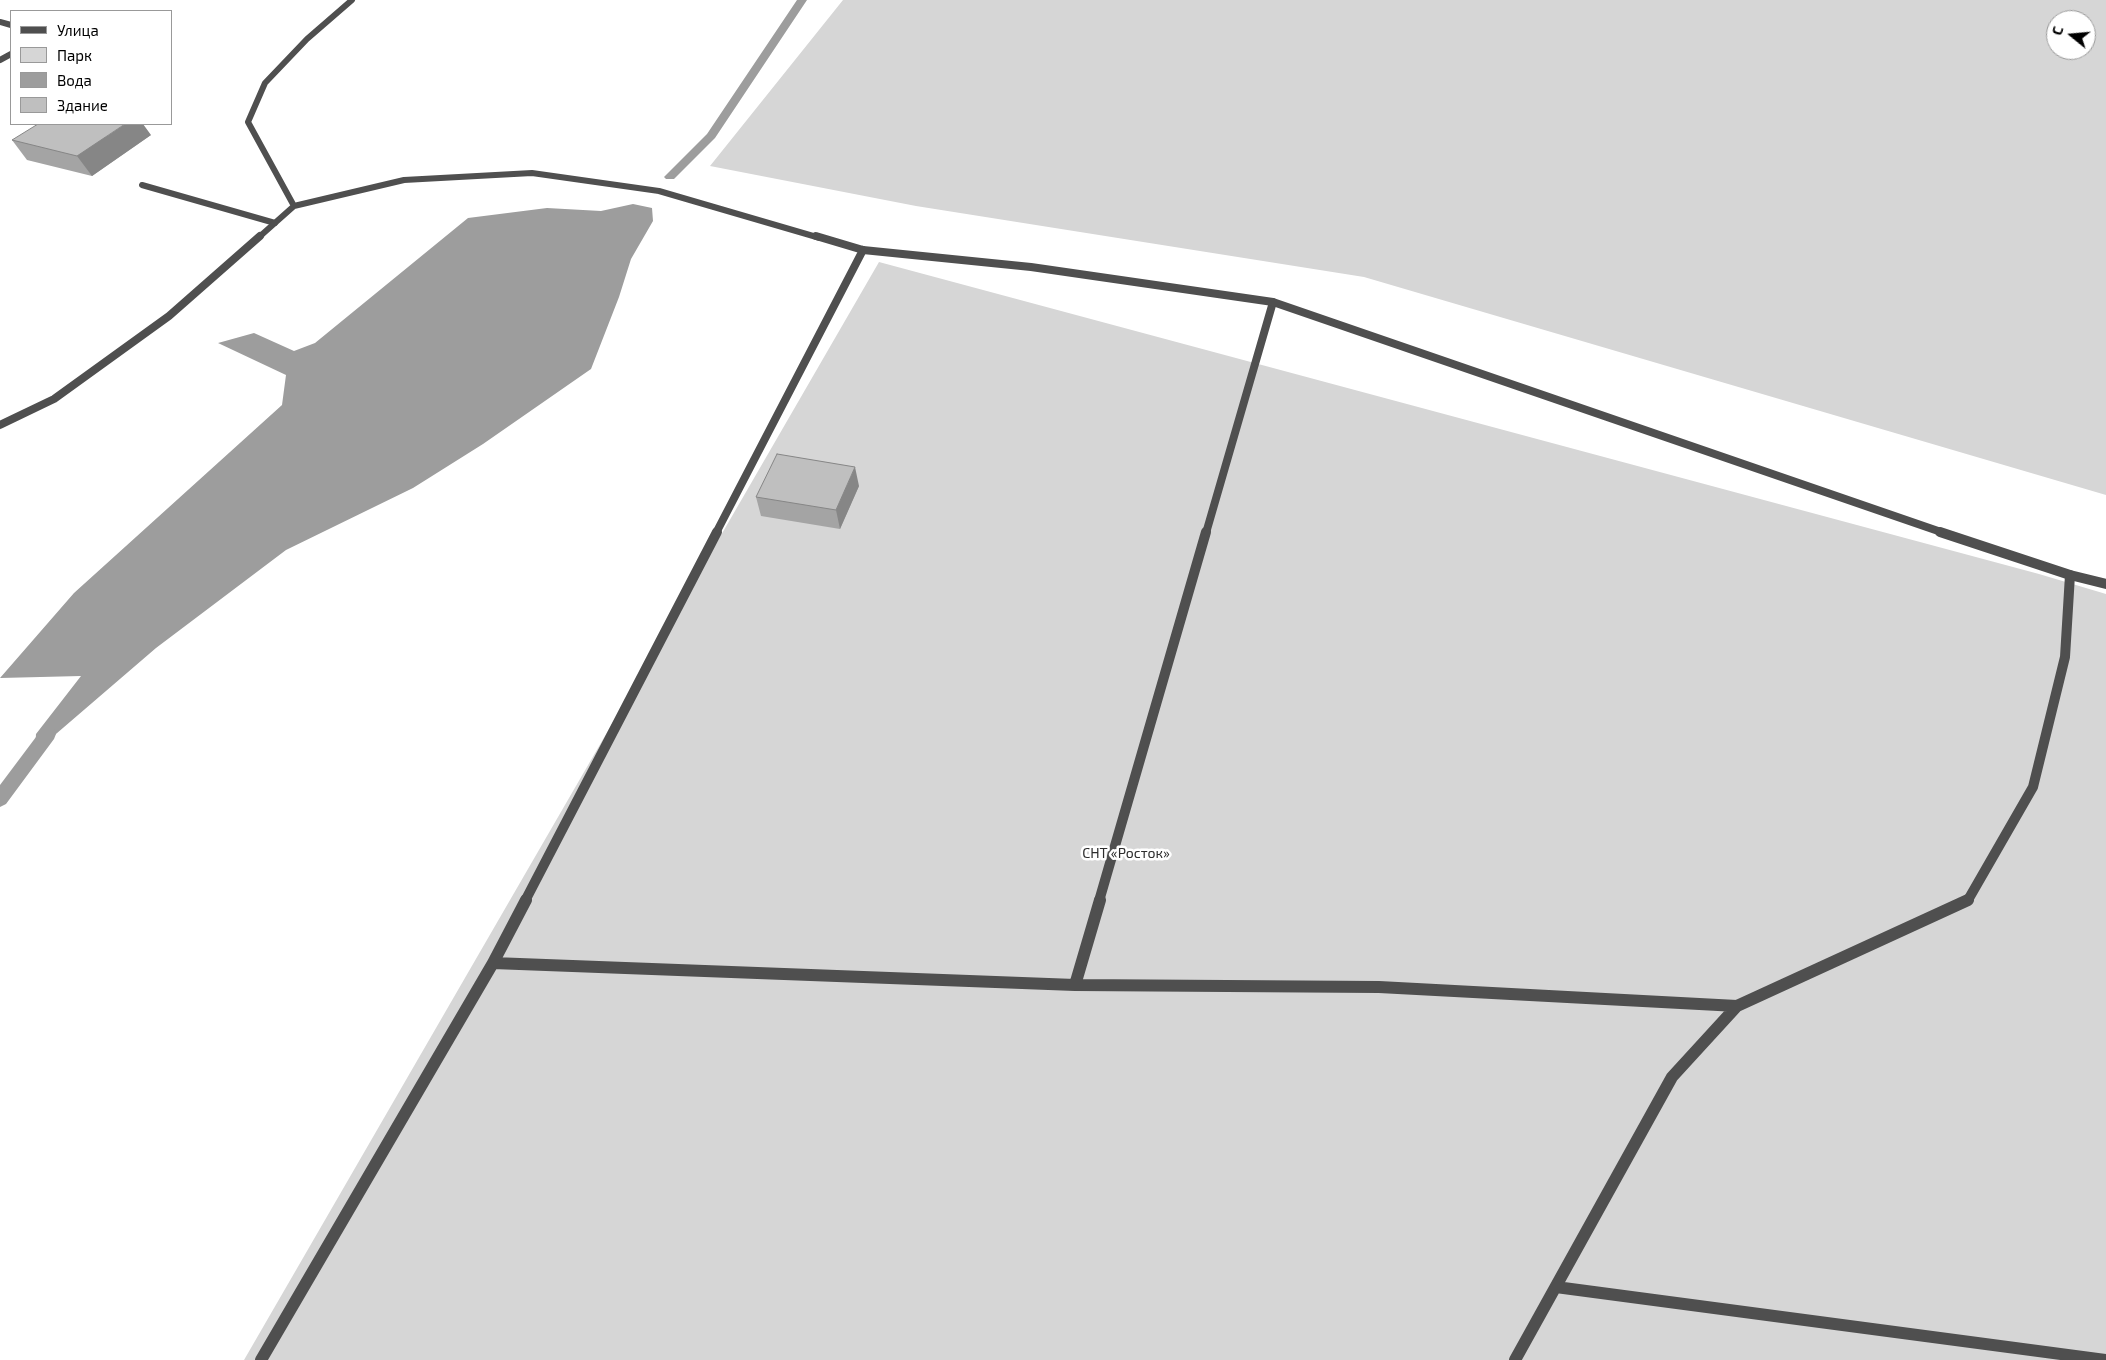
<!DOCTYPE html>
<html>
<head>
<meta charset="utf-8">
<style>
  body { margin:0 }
  #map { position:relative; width:2106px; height:1360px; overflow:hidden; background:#fff; font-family:"Exo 2",sans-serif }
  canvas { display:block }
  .legend { position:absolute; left:10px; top:10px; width:162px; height:115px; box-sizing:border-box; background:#fff; border:1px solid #999; margin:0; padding:6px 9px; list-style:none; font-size:15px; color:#000 }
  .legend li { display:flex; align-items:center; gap:10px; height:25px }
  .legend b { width:25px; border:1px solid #999 }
  .north { position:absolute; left:2046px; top:10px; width:50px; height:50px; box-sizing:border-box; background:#fff; border:1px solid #999; border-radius:50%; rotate:287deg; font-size:14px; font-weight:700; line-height:20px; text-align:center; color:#000 }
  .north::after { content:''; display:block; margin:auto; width:18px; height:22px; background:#000; clip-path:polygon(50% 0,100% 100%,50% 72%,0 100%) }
</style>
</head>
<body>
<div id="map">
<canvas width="2106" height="1360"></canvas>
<ul class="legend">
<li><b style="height:6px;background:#4f4f4f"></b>Улица</li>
<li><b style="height:14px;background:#d6d6d6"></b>Парк</li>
<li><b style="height:14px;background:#9d9d9d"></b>Вода</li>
<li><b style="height:14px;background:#bfbfbf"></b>Здание</li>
</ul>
<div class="north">С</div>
</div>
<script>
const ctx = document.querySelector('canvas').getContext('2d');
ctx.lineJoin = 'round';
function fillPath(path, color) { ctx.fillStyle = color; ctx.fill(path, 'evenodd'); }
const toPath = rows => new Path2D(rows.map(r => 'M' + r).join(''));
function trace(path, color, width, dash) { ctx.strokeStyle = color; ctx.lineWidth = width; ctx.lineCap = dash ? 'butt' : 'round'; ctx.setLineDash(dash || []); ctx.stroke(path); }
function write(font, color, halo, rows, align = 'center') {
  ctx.font = font + ' "Exo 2",sans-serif'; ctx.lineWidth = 5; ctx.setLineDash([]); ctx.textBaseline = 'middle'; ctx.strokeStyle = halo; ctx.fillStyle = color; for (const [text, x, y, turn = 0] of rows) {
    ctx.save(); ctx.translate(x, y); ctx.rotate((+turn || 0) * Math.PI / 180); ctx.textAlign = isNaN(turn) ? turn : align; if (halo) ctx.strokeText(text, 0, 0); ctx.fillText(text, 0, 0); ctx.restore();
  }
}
fillPath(toPath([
  [843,0,2106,0,2106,495,1364,277,916,206,710,166],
  [2056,20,2086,20,2086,50,2056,50],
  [879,262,2039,574,2106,594,2106,1360,244,1360]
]), '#d6d6d6');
fillPath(toPath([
  [633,204,652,208,653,221,631,259,619,297,591,369,483,444,413,488,286,550,156,648,35,752,36,734,81,676,0,678,74,593,282,405,286,375,218,343,254,333,294,351,315,343,468,218,547,208,601,211]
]), '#9d9d9d');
fillPath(toPath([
  [797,0,807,0,715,138,674,179,666,179,664,177,707,134,797,0],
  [48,727,54,729,56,734,54,739,6,804,0,807,0,785,42,729,48,727]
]), '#9d9d9d');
trace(toPath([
  [0,60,11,54],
  [142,185,275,223]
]), '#4f4f4f', 6);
trace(toPath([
  [716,533,863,250],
  [1206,533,1273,302]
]), '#4f4f4f', 8);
trace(toPath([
  [525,901,717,532],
  [1099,901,1206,532],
  [1965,901,1968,900,2033,787,2065,657,2070,575]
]), '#4f4f4f', 10);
trace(toPath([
  [493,963,1075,985,1379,987,1737,1006],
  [1075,985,1100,900],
  [1556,1287,2106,1360],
  [261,1360,493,963,526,900],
  [1515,1360,1672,1077,1737,1006,1968,900]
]), '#4f4f4f', 12);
trace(toPath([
  [0,22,11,25],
  [294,206,248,122,265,83,307,39,352,0],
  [258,238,294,206,404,180,532,173,659,191,820,238]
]), '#4f4f4f', 6);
trace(toPath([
  [816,236,863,250,1031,267,1273,302,1944,533],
  [0,425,54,399,169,316,260,236]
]), '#4f4f4f', 8);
trace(toPath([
  [1940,532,2070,575,2106,584]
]), '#4f4f4f', 10);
fillPath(toPath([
  [151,135,92,176,27,160,12,140],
  [859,486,840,529,761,516,756,497]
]), '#a4a4a4');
fillPath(toPath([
  [125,124,143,124,151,135,92,176,77,156],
  [855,467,859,486,840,529,836,510]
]), '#868686');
const building = toPath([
  [38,124,125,124,77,156,12,140,38,124],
  [777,454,855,467,836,510,756,497,777,454]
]);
fillPath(building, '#bfbfbf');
trace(building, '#868686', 1);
write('14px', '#2d2d2d', '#fff', [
  ["СНТ «Росток»",1126,853]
]);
</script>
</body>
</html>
